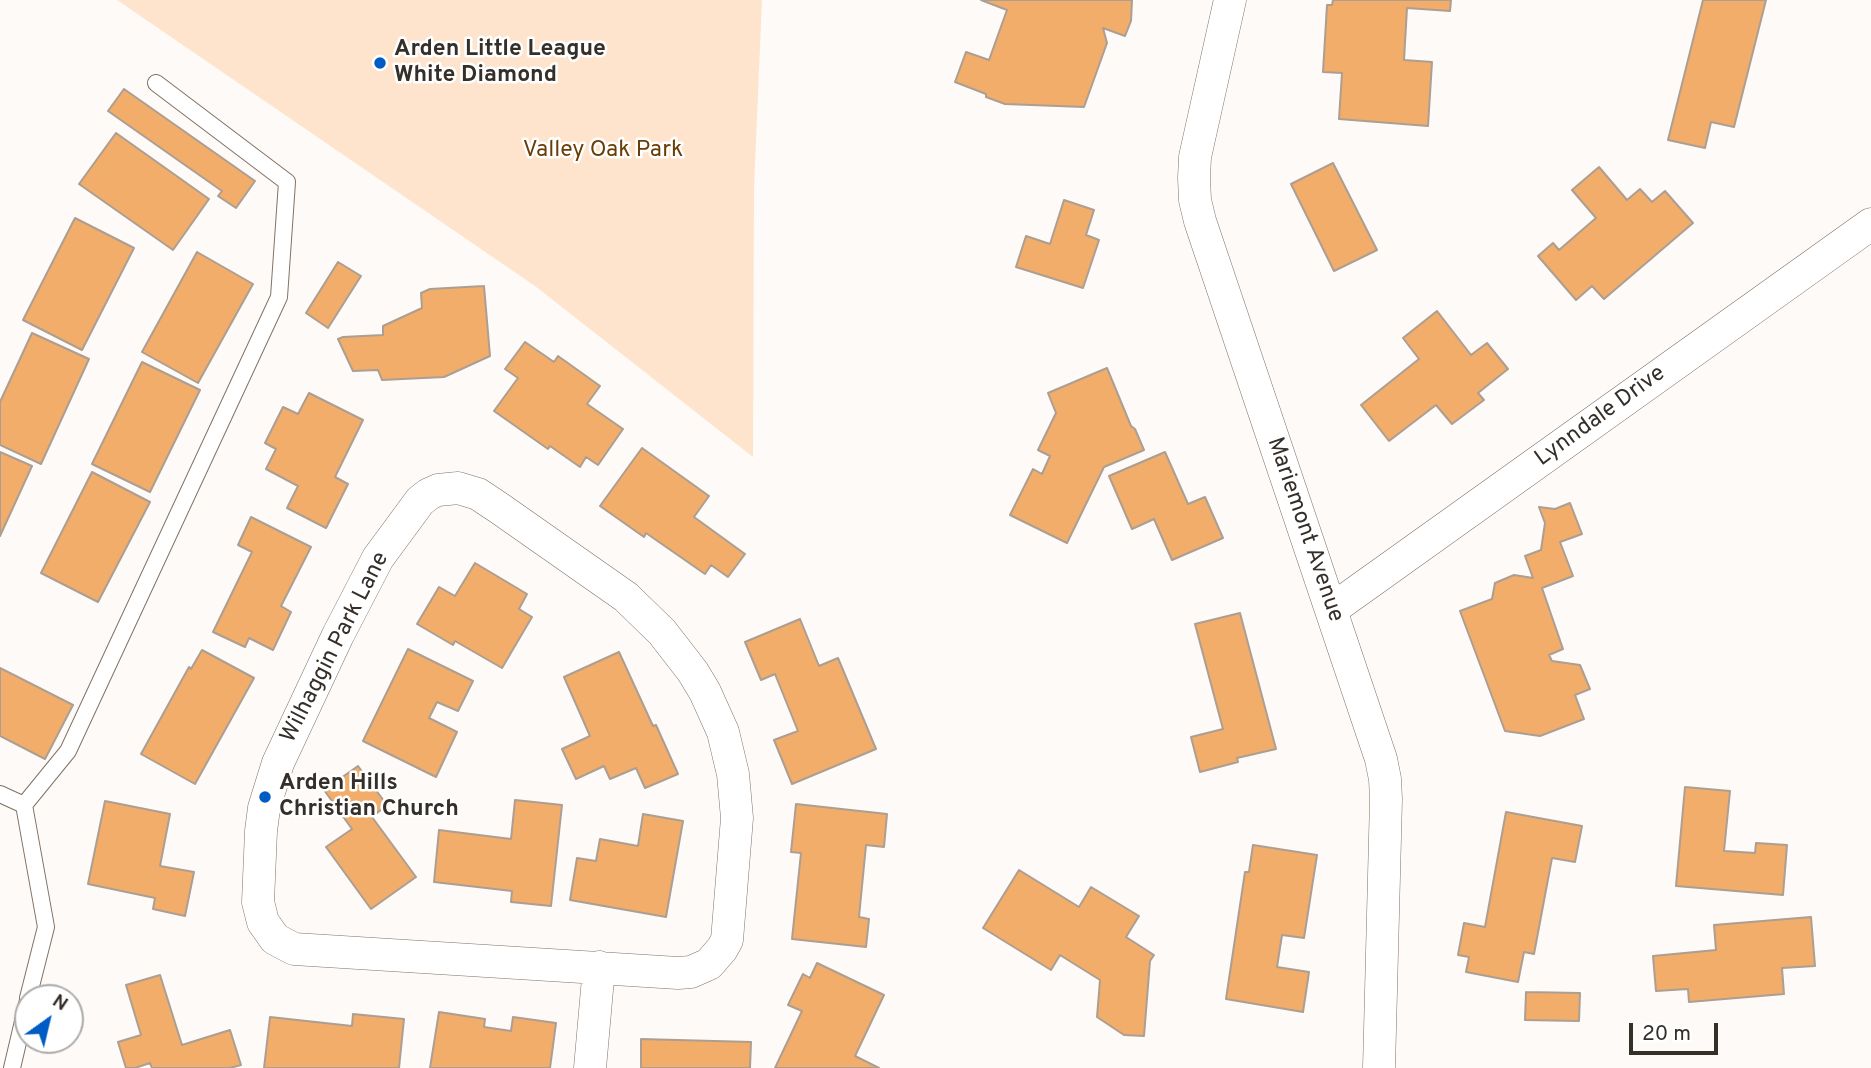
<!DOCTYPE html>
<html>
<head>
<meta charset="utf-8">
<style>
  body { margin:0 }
  #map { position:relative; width:1871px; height:1068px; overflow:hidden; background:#fdfaf7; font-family:Overpass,sans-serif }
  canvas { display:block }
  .north { position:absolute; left:14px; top:984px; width:70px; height:70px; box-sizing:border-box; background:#fff; border:2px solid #aeacaa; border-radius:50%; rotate:34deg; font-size:19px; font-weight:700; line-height:28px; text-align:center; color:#352f2a }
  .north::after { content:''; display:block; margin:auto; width:24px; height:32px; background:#005cc4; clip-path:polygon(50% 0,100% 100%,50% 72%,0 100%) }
  .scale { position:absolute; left:1629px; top:1023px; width:89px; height:32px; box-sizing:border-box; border:4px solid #352f2a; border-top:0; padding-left:9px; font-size:21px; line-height:24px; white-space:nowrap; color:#352f2a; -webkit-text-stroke:5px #fff; paint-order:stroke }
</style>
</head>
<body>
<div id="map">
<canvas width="1871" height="1068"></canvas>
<div class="north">N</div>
<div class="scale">20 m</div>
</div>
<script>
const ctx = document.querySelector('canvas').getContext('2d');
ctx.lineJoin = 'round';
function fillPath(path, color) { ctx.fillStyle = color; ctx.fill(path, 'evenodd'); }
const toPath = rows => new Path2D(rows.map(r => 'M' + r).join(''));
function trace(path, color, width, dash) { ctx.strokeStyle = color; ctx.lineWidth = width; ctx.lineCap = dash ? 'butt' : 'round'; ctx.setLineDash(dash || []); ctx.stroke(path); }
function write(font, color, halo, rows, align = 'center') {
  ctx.font = font + ' Overpass,sans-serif'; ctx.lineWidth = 5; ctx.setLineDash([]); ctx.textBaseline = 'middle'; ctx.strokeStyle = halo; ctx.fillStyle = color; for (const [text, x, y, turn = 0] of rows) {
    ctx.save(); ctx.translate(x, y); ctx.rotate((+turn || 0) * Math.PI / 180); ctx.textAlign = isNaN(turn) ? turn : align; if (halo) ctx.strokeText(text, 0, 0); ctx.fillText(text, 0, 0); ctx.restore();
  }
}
fillPath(toPath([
  [117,0,762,0,754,188,753,457,535,286]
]), '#ffe4cd');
const building = toPath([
  [981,0,1132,0,1131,21,1125,36,1103,28,1107,43,1084,107,1005,104,986,97,986,94,955,82,966,52,989,60,1007,10,981,0],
  [1333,0,1451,0,1450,11,1407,8,1404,60,1432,62,1428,126,1339,119,1342,73,1323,72,1327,5,1332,5,1333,0],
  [1703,0,1766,0,1734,127,1711,122,1705,148,1668,140,1703,0],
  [124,89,255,181,236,208,218,196,222,191,108,111,124,89],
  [116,133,209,199,173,250,79,184,116,133],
  [1333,163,1377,250,1334,271,1291,184,1333,163],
  [1599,167,1627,200,1640,189,1652,202,1665,191,1693,223,1604,299,1592,286,1576,300,1538,256,1553,243,1559,250,1596,218,1572,190,1599,167],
  [1064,200,1094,210,1086,235,1099,240,1083,288,1016,267,1026,236,1050,244,1064,200],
  [75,218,134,248,82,350,23,320,75,218],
  [197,252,253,284,198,383,142,352,197,252],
  [338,262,361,276,328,328,306,313,338,262],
  [484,286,490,356,444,377,382,380,378,370,353,371,338,339,343,337,383,335,383,326,422,308,421,293,430,289,484,286],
  [1437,311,1471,355,1487,343,1508,369,1478,393,1484,400,1452,424,1436,405,1389,441,1361,405,1419,359,1403,338,1437,311],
  [32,333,89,359,41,464,0,445,0,402,32,333],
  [525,342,554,362,558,356,600,386,587,404,623,429,598,465,586,457,580,467,550,446,548,449,494,411,518,378,505,369,525,342],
  [142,362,200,390,150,492,92,464,142,362],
  [1107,368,1131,426,1135,429,1144,450,1104,467,1067,543,1010,515,1033,469,1042,474,1050,456,1038,450,1056,413,1048,393,1107,368],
  [309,393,363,420,335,477,348,484,326,528,287,508,298,486,266,469,276,449,265,443,283,407,298,414,309,393],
  [642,448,709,496,694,517,745,554,728,577,711,565,705,574,646,533,644,537,600,506,642,448],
  [0,452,32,466,0,536,0,452],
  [1165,452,1188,504,1205,497,1223,538,1172,560,1154,519,1132,529,1109,476,1165,452],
  [92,472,150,502,98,602,41,573,92,472],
  [1570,503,1582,534,1560,542,1573,576,1542,588,1563,649,1549,655,1552,661,1580,665,1590,689,1575,695,1584,719,1540,736,1505,731,1460,611,1492,599,1495,583,1514,575,1533,578,1525,556,1541,550,1545,523,1539,507,1555,509,1570,503],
  [251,517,311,547,281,606,291,612,273,650,249,638,245,647,213,632,252,552,238,545,251,517],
  [475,563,527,594,519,609,532,617,502,668,455,641,453,645,417,624,439,587,455,596,475,563],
  [1240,613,1276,749,1237,758,1238,762,1200,772,1191,737,1223,729,1195,624,1240,613],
  [800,619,819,666,838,658,876,749,792,784,774,740,798,731,775,674,761,680,745,642,800,619],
  [408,649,473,681,458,711,437,702,429,718,457,732,436,777,363,741,408,649],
  [202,650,254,678,195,784,141,754,189,667,191,669,202,650],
  [619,652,653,726,656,725,678,774,645,788,636,768,610,779,604,766,576,779,562,749,590,736,564,677,619,652],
  [0,668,73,705,45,759,0,736,0,668],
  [358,766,387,805,372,817,416,877,371,909,326,847,352,829,324,790,358,766],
  [1685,787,1730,791,1724,851,1755,853,1756,843,1787,845,1783,895,1676,886,1685,787],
  [515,800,562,805,551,906,511,902,512,891,434,882,439,830,511,839,515,800],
  [105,801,170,814,160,866,194,872,185,916,153,909,155,898,88,884,105,801],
  [796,804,887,814,884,847,866,845,859,917,869,919,866,947,792,939,801,853,791,852,796,804],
  [1506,812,1582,826,1575,862,1552,858,1534,954,1524,952,1518,982,1466,972,1469,957,1458,955,1464,923,1485,927,1506,812],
  [643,814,683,821,666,917,570,900,577,858,596,861,600,839,638,846,643,814],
  [1253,845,1317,855,1304,938,1282,935,1277,967,1309,972,1303,1012,1226,999,1245,872,1249,872,1253,845],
  [1019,870,1079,907,1091,887,1139,916,1126,937,1154,955,1150,961,1144,1036,1124,1035,1097,1017,1100,980,1060,955,1051,970,983,928,1019,870],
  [1811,917,1815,966,1782,968,1784,994,1689,1002,1688,989,1656,991,1653,956,1716,950,1714,925,1811,917],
  [817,963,884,995,855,1056,879,1068,775,1068,802,1011,788,1005,803,974,810,978,817,963],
  [160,975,182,1045,230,1030,241,1065,230,1068,152,1068,150,1063,135,1068,126,1068,118,1042,141,1035,126,985,160,975],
  [1526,992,1580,993,1579,1021,1525,1020,1526,992],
  [439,1012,485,1019,484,1027,511,1031,513,1017,556,1023,550,1068,430,1068,439,1012],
  [353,1014,404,1019,399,1068,264,1068,270,1017,352,1026,353,1014],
  [641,1039,751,1042,750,1068,641,1068,641,1039]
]);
fillPath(building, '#f3ad6b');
trace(building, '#ac9e91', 2);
const service = toPath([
  [0,794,24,805,46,927,28,998],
  [24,805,68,751,279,297,287,182,156,83],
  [12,1068,28,1000]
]);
const minor = toPath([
  [1230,0,1195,157,1194,178,1195,200,1200,221,1381,759,1385,779,1386,799,1379,1068],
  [458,488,478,494,499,508,626,597,662,632,693,672,705,692,723,732,733,774,737,818,727,940,722,949,709,964,691,972,678,973,294,949,275,939,263,922,258,902,261,831,264,808,278,763,338,635,378,558,420,501,429,494,438,490,458,488],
  [1331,610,1871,224],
  [590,1068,599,967]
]);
trace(service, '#807266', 18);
trace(minor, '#807266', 33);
trace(service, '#fff', 16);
trace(minor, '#fff', 32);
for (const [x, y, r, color] of [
  [380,63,7,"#005cc4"],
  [265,797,7,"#005cc4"]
]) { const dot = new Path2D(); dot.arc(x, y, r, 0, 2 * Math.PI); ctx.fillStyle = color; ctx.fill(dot); trace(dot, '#fff', 2.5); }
write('bold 23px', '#352f2a', '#fff', [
  ["Arden Little League",394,50],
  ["White Diamond",394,76],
  ["Arden Hills",279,784],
  ["Christian Church",279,810]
], 'left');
write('23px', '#6a3d07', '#fff', [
  ["Valley Oak Park",603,151]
]);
write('23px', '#352f2a', '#fff', [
  ["Lynndale Drive",1601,417,-36],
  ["Mariemont Avenue",1304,530,71],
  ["Wilhaggin Park Lane",336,648,-63]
]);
</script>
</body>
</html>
